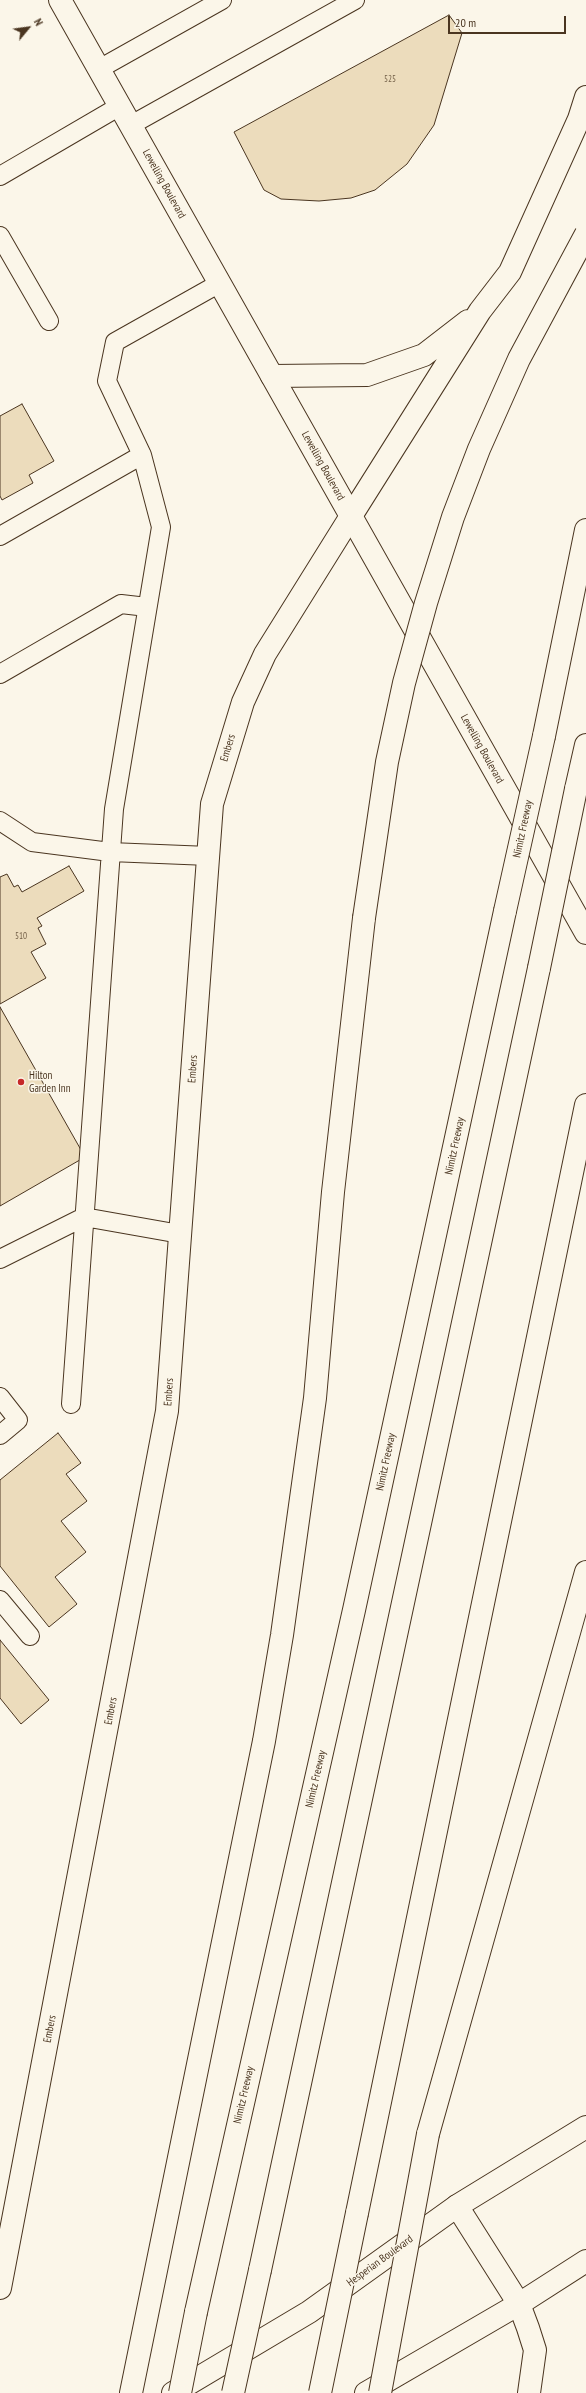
<!DOCTYPE html>
<html>
<head>
<meta charset="utf-8">
<style>
  body { margin:0 }
  #map { position:relative; width:586px; height:2393px; overflow:hidden; background:#fbf6e9; font-family:"PT Sans Narrow",sans-serif }
  canvas { display:block }
  .north { position:absolute; left:8px; top:8px; width:40px; height:40px; -webkit-text-stroke:3px #fbf6e9; paint-order:stroke; rotate:61deg; font-size:11px; font-weight:700; line-height:16px; text-align:center; color:#4a3520 }
  .north::after { content:''; display:block; margin:auto; width:14px; height:18px; background:#4a3520; clip-path:polygon(50% 0,100% 100%,50% 72%,0 100%) }
  .scale { position:absolute; left:448px; top:16px; width:118px; height:18px; box-sizing:border-box; border:2px solid #4a3520; border-top:0; padding-left:5px; font-size:12px; line-height:14px; white-space:nowrap; color:#4a3520; -webkit-text-stroke:3px #fbf6e9; paint-order:stroke }
</style>
</head>
<body>
<div id="map">
<canvas width="586" height="2393"></canvas>
<div class="north">N</div>
<div class="scale">20 m</div>
</div>
<script>
const ctx = document.querySelector('canvas').getContext('2d');
ctx.lineJoin = 'round';
function fillPath(path, color) { ctx.fillStyle = color; ctx.fill(path, 'evenodd'); }
const toPath = rows => new Path2D(rows.map(r => 'M' + r).join(''));
function trace(path, color, width, dash) { ctx.strokeStyle = color; ctx.lineWidth = width; ctx.lineCap = dash ? 'butt' : 'round'; ctx.setLineDash(dash || []); ctx.stroke(path); }
function write(font, color, halo, rows, align = 'center') {
  ctx.font = font + ' "PT Sans Narrow",sans-serif'; ctx.lineWidth = 3; ctx.setLineDash([]); ctx.textBaseline = 'middle'; ctx.strokeStyle = halo; ctx.fillStyle = color; for (const [text, x, y, turn = 0] of rows) {
    ctx.save(); ctx.translate(x, y); ctx.rotate((+turn || 0) * Math.PI / 180); ctx.textAlign = isNaN(turn) ? turn : align; if (halo) ctx.strokeText(text, 0, 0); ctx.fillText(text, 0, 0); ctx.restore();
  }
}
const building = toPath([
  [449,15,462,33,434,125,407,164,375,190,351,198,319,201,281,199,264,190,234,132,449,15],
  [22,404,54,461,29,475,33,483,2,500,0,496,0,416,22,404],
  [69,866,84,891,37,918,42,926,38,928,46,944,31,952,46,978,0,1004,0,877,7,874,14,887,18,885,22,892,69,866],
  [0,1007,85,1157,0,1206,0,1007],
  [58,1433,81,1463,66,1474,87,1501,61,1521,86,1552,55,1577,77,1604,49,1627,0,1566,0,1480,58,1433],
  [0,1640,49,1700,21,1724,0,1698,0,1640]
]);
fillPath(building, '#ecdcbc');
trace(building, '#4a3520', 1);
const lane = toPath([
  [99,69,222,0],
  [131,125,355,0],
  [0,176,120,106],
  [0,236,49,321],
  [0,536,142,455,107,381,115,342,220,283],
  [0,674,121,604,147,607],
  [0,821,32,842,110,852,209,856],
  [0,1259,84,1217,180,1234],
  [0,1397,18,1420,0,1435],
  [71,1404,114,809,161,527,142,455],
  [0,1600,30,1636]
]);
const secondary = toPath([
  [60,0,586,933]
]);
const primary = toPath([
  [0,2288,167,1411,212,804,243,702,265,654,351,516],
  [173,2393,309,2312,457,2206,586,2127],
  [366,2393,519,2304,586,2261]
]);
const highway = toPath([
  [272,376,367,375,424,355,468,321],
  [351,516,480,311,510,272,579,119,586,97],
  [544,736,586,530],
  [576,789,586,745],
  [428,2134,586,1572],
  [457,2206,519,2304,528,2328,535,2350,529,2393],
  [357,2213,586,1105],
  [260,2270,539,968],
  [196,2312,354,1610,505,911],
  [131,2393,264,1741,282,1635,315,1398,333,1192,364,918]
]);
trace(lane, '#4a3520', 20);
trace(secondary, '#4a3520', 24);
trace(primary, '#4a3520', 24);
trace(highway, '#4a3520', 24);
trace(lane, '#fbf6e9', 18);
trace(secondary, '#fbf6e9', 22);
trace(primary, '#fbf6e9', 22);
trace(highway, '#fbf6e9', 22);
const highwayBridge = toPath([
  [505,911,544,736],
  [364,918,387,762,404,683,426,603,453,517,479,449,519,359,586,234],
  [539,968,576,789],
  [180,2393,196,2312],
  [233,2393,260,2270],
  [320,2393,357,2213],
  [380,2393,428,2134]
]);
trace(highwayBridge, '#4a3520', 24, []);
trace(highwayBridge, '#fbf6e9', 22);
for (const [x, y, r, color] of [
  [21,1082,4,"#c62828"]
]) { const dot = new Path2D(); dot.arc(x, y, r, 0, 2 * Math.PI); ctx.fillStyle = color; ctx.fill(dot); trace(dot, '#fbf6e9', 1.5); }
write('9px', '#725f47', null, [
  ["525",390,79],
  ["510",21,936]
]);
write('11px', '#4a3520', '#fbf6e9', [
  ["Lewelling Boulevard",164,184,61],
  ["Lewelling Boulevard",323,466,61],
  ["Embers",228,748,-73],
  ["Lewelling Boulevard",482,749,61],
  ["Nimitz Freeway",523,829,-78],
  ["Embers",193,1069,-86],
  ["Nimitz Freeway",455,1146,-78],
  ["Embers",169,1392,-86],
  ["Nimitz Freeway",386,1462,-78],
  ["Embers",111,1711,-79],
  ["Nimitz Freeway",316,1779,-77],
  ["Embers",50,2029,-79],
  ["Nimitz Freeway",244,2095,-77],
  ["Hesperian Boulevard",380,2261,-36]
]);
write('11px', '#4a3520', '#fbf6e9', [
  ["Hilton",29,1076],
  ["Garden Inn",29,1089]
], 'left');
</script>
</body>
</html>
